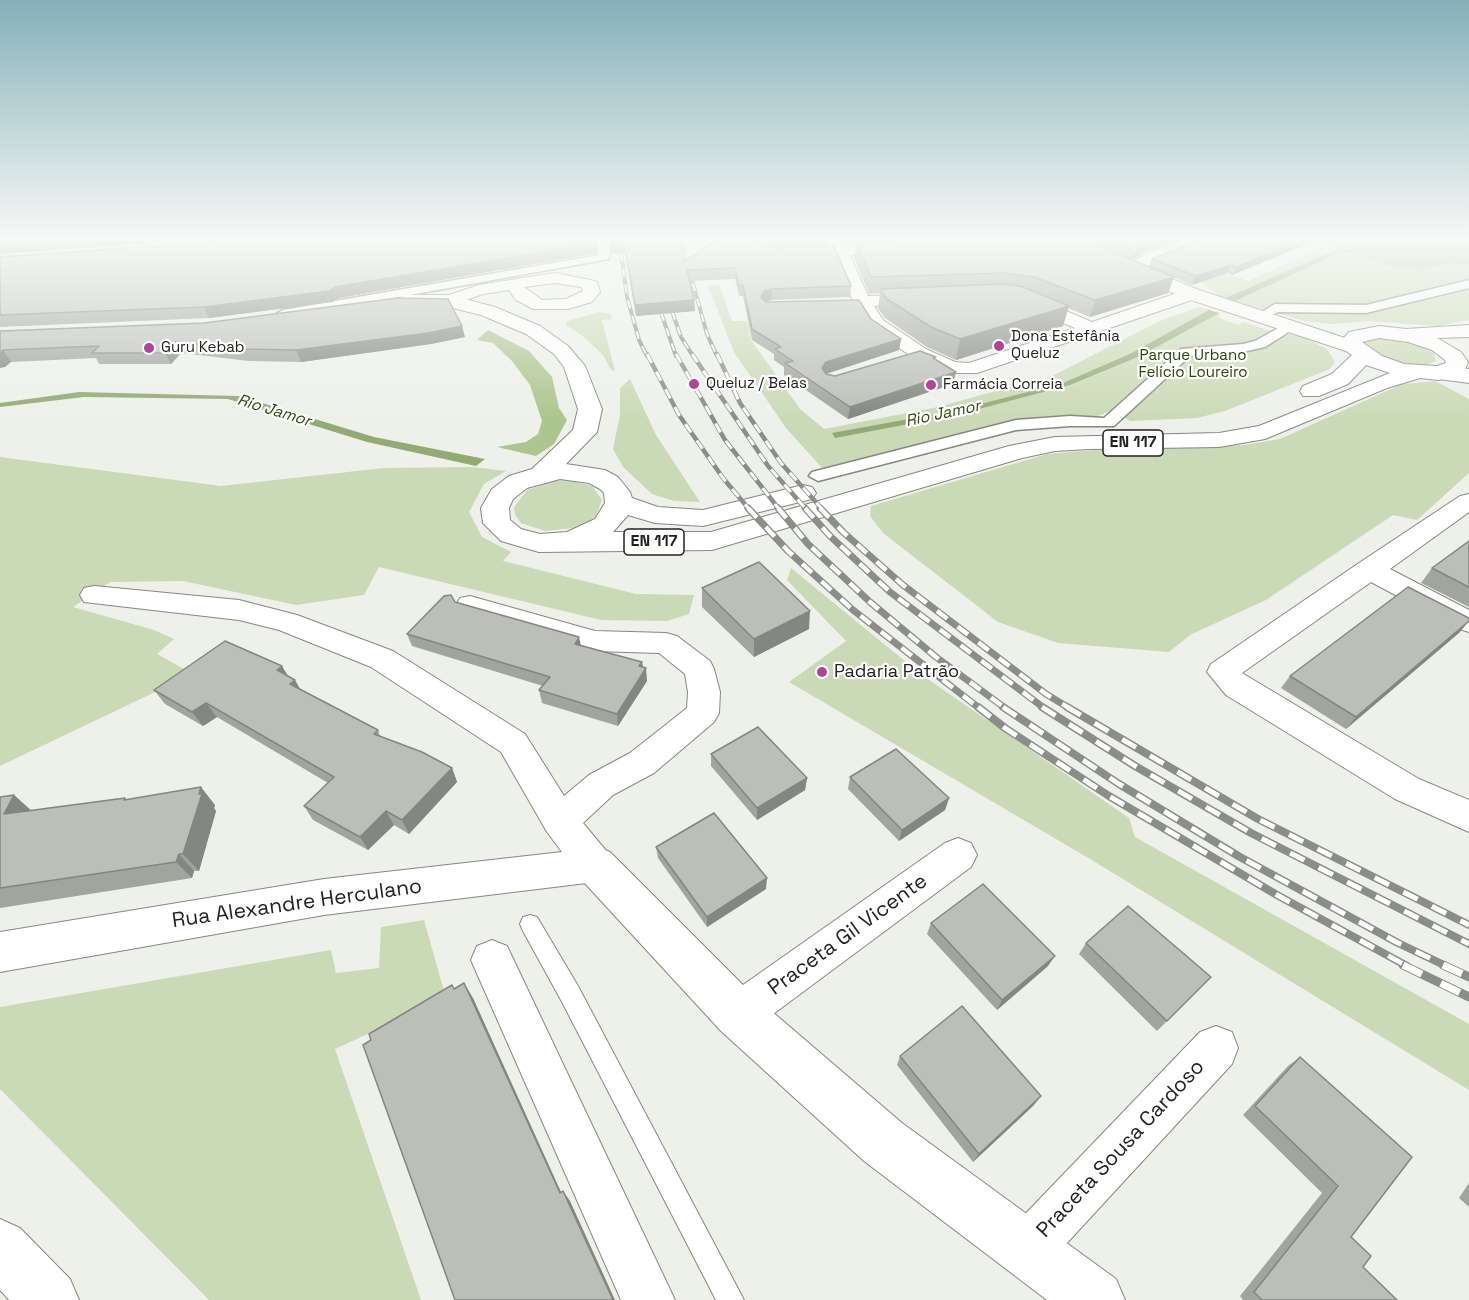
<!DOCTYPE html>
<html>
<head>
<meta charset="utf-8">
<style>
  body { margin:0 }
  canvas { display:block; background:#edf1ea }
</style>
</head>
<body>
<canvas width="1469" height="1300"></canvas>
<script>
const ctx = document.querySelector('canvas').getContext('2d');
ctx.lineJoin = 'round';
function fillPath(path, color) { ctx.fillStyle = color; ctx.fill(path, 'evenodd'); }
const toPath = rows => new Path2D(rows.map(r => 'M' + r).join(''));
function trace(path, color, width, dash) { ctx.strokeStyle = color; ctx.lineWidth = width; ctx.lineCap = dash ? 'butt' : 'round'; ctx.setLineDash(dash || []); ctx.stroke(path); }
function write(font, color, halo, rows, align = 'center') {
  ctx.font = font + ' "Space Grotesk",sans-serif'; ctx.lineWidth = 4.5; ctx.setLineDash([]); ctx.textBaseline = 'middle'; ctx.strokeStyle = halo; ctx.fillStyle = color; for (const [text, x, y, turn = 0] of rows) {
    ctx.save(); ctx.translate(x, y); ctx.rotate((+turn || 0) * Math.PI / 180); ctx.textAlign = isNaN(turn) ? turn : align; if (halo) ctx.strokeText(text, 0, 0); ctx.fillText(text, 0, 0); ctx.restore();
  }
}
fillPath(toPath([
  [1315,237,1368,239,1380,237,1469,237,1469,320,1438,326,1370,321,1331,324,1304,321,1219,296,1199,280,1223,273,1248,281,1327,245,1308,239],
  [719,285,732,321,747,321,751,340,800,409,824,429,938,407,1035,380,1040,382,1162,320,1200,307,1219,313,1219,318,1238,325,1243,322,1283,335,1294,333,1327,349,1335,362,1330,369,1225,411,1197,418,1130,421,1112,410,1093,418,1074,418,823,469,786,428,734,352,708,286],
  [599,312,611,314,612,319,602,320,615,371,611,370,603,355,584,337,566,325,567,321],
  [1375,338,1396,339,1419,345,1434,353,1436,361,1424,366,1390,361,1365,348,1365,343],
  [630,379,656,435,700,502,674,501,652,494,623,467,613,449,620,415,620,388],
  [1435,381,1469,399,1469,473,1417,520,1393,515,1266,600,1190,635,1169,652,1058,643,998,622,883,533,870,516,871,506,1047,454,1108,449,1244,445,1280,439,1402,384],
  [0,457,221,486,384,468,472,467,506,471,484,484,469,512,482,537,511,552,503,561,636,594,694,595,689,614,667,621,601,620,379,567,364,595,296,605,183,581,110,582,73,607,154,630,174,639,157,654,193,674,0,766],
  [568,480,592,486,602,500,596,516,586,523,574,528,545,531,521,523,515,515,514,507,527,490,554,481],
  [791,568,922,675,1129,818,1135,837,1469,1024,1469,1090,1090,859,789,682,846,641,787,580],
  [424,920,446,998,335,1049,421,1300,209,1300,0,1089,0,1007,331,950,336,973,379,968,381,927]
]), '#cadab6');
fillPath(toPath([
  [1328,237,1355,241,1411,242,1444,237,1469,237,1469,249,1382,247,1345,250,1318,238],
  [1386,250,1469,251,1469,265,1451,263,1418,269,1395,268,1350,252],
  [488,330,529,351,552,377,559,408,567,420,554,444,536,456,497,447,526,442,538,434,542,421,530,385,512,361,493,343,477,340]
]), '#adc58e');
fillPath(toPath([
  [1382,247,1469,249,1469,251,1374,250,1339,253,1235,301,1226,298,1333,251],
  [1209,310,1219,313,1140,356,1070,385,956,415,835,438,832,433,953,411,1063,383,1132,353],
  [79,392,239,396,374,437,485,459,476,466,367,442,228,399,84,397,0,407,0,403]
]), '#92aa73');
const service = toPath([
  [530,915,537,917,578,986,744,1300,716,1300,562,1002,523,931,520,924,523,917,530,915]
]);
const pedestrian = toPath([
  [598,237,610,237,609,259,283,318,276,314,283,310,599,255,598,237],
  [1469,280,1469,288,1366,313,1278,312,1269,316,1262,312,1275,304,1366,305,1469,280],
  [1282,326,1289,330,1287,333,1265,347,1243,352,1190,356,1114,426,1070,426,1016,430,818,481,809,476,812,472,1016,420,1070,416,1104,418,1181,349,1243,344,1255,341,1282,326]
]);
const minor = toPath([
  [823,237,837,237,845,246,900,246,903,249,895,254,850,255,868,296,926,294,929,298,926,302,920,303,874,306,883,320,926,349,955,362,969,363,1075,328,1021,305,1018,301,1021,297,1033,297,1092,322,1186,290,1192,289,1200,294,1198,298,977,373,951,373,912,357,871,328,853,301,834,252,823,237],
  [1195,237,1216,237,1135,271,1129,273,1121,268,1150,252,1195,237],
  [555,273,591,280,597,282,600,292,592,302,568,309,533,309,516,300,509,290,483,294,449,306,440,301,443,297,479,285,555,273],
  [555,283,581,287,583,291,566,299,542,300,524,287,555,283],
  [1469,494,1469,512,1390,569,1469,610,1469,632,1459,629,1371,582,1242,673,1419,779,1469,800,1469,832,1395,799,1226,695,1207,672,1211,664,1359,563,1460,496,1469,494],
  [94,586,239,600,297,615,393,651,525,734,564,796,589,775,630,753,687,708,688,692,685,674,659,653,595,651,460,612,456,605,460,598,470,596,595,631,666,633,677,636,710,661,714,669,720,692,719,713,714,722,654,773,613,795,583,823,608,853,614,865,608,877,595,882,324,915,0,972,0,932,324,879,562,852,547,832,501,752,371,667,279,630,239,620,84,602,80,595,84,588,94,586],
  [958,838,971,843,977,855,971,867,753,1029,738,1036,723,1029,716,1014,723,999,945,843,958,838],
  [492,940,507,946,675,1300,621,1300,471,960,477,946,492,940],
  [1216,1026,1232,1032,1238,1048,1232,1064,1043,1269,1025,1277,1007,1269,999,1251,1007,1233,1200,1032,1216,1026]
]);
const tertiary = toPath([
  [1047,237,1068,237,1199,290,1360,343,1363,347,1360,351,1346,351,1185,298,1049,240,1047,237],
  [1439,366,1469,369,1469,383,1431,378,1428,373,1431,368,1439,366],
  [595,846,610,852,755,997,902,1123,1116,1279,1125,1300,1047,1300,864,1161,721,1031,580,878,574,865,580,852,595,846],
  [0,1219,20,1228,70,1279,79,1300,9,1300,0,1290,0,1219]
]);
const primary = toPath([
  [404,295,449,295,495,307,540,326,568,346,585,366,602,409,597,432,566,464,605,470,618,477,630,492,632,498,658,507,703,510,803,485,812,487,816,493,812,499,703,526,655,523,628,515,613,532,711,532,1009,446,1055,437,1219,433,1259,426,1390,373,1366,365,1348,384,1319,396,1303,396,1300,391,1303,386,1332,374,1352,355,1346,351,1341,341,1349,332,1379,326,1406,329,1469,325,1469,337,1437,338,1461,352,1468,362,1464,372,1439,380,1420,378,1387,388,1265,439,1219,447,1089,449,1055,451,1022,458,712,550,539,552,501,541,483,523,481,508,492,489,509,476,532,469,573,430,578,409,564,367,554,354,526,334,481,315,449,307,397,305,395,301,404,295],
  [1379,338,1408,342,1432,350,1445,360,1446,363,1437,366,1404,364,1382,356,1362,342,1379,338],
  [560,479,589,483,600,489,604,493,605,503,595,519,567,532,540,534,521,529,510,520,509,508,513,499,527,488,560,479]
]);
trace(service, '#868882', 2);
trace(pedestrian, '#868882', 3);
trace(minor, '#868882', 2);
trace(tertiary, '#868882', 2);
trace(primary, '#868882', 2);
fillPath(service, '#fff');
fillPath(pedestrian, '#fff');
fillPath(minor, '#fff');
fillPath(tertiary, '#fff');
fillPath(primary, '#fff');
const railFar4 = toPath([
  [619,237,627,297,639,340,647,356],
  [680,237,707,334,717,356],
  [667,297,681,337,693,356],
  [656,298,676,356]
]);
const railFar3 = toPath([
  [647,354,679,415,723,478,749,509],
  [676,354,725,440,779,509],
  [692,354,768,466,806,509],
  [717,354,740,403,781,463,822,509]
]);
const railFar2 = toPath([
  [748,508,788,551,853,610,979,708],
  [778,508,808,544,870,602,936,657,1005,708],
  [805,508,830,536,890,592,1044,708],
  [820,508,843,532,903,585,1046,694,1069,708]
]);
const railFar1 = toPath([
  [978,707,1005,728,1109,796,1277,895,1407,966],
  [1003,707,1119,784,1240,857,1398,943,1446,966],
  [1042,707,1135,766,1251,833,1469,944],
  [1067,707,1258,819,1469,925]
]);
const rail = toPath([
  [1403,965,1469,997],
  [1443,965,1469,977]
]);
trace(railFar4, '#8a8d88', 4);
trace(railFar3, '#8a8d88', 4.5);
trace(railFar2, '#8a8d88', 7);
trace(railFar1, '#8a8d88', 8);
trace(rail, '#8a8d88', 9);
trace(railFar4, '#fff', 2, [8]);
trace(railFar3, '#fff', 3, [10]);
trace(railFar2, '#fff', 4.5, [13]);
trace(railFar1, '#fff', 5, [16]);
trace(rail, '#fff', 7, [21]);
fillPath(toPath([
  [610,237,685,261,742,238,851,286,850,297,772,300,765,301,766,302,871,319,901,339,899,350,826,374,835,376,936,360,953,384,848,419,784,375,784,367,774,360,774,354,752,340,743,296,739,296,735,279,689,281,694,300,695,311,636,316,625,252,611,254],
  [749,237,827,237,828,238,827,246,779,248,752,240],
  [839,237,1022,237,969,239,1052,237,1189,237,1149,250,1132,260,1149,267,1152,259,1206,237,1315,237,1312,242,1232,275,1227,273,1192,285,1173,277,1168,293,1090,317,1068,308,1063,326,956,360,927,347,885,318,878,308,880,293,869,294,854,257,856,243,846,244],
  [597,253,339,298,332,302,209,318,0,327,0,257],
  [0,331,465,337,431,344,301,362,249,361,181,353,171,364,99,364,96,358,11,362,5,367],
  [1469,541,1469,607,1421,583,1432,568],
  [702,588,809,629,754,657,702,607],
  [455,602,581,645,642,662,647,681,618,726,542,703,539,690,543,686,412,646,407,634],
  [1460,632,1346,729,1281,688,1290,676],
  [288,676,301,690,378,730,380,736,452,768,457,782,409,834,394,825,368,850,313,820,304,806,328,783,217,717,203,726,165,704,154,690],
  [711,754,807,778,805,790,757,820,711,766],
  [850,777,949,798,945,810,899,841,848,789],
  [14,795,31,811,125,798,127,800,215,805,214,808,216,811,199,871,194,871,192,878,0,908,0,797],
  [656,847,766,889,707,927,658,858],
  [931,923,1048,966,997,1010,927,934],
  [1086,943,1211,977,1157,1031,1079,954],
  [900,1056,1034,1105,973,1162,897,1065],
  [1300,1057,1351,1237,1363,1267,1397,1300,1243,1300,1240,1296,1322,1193,1243,1115,1288,1066],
  [1469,1183,1469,1207,1459,1198]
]), '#a2a49e');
fillPath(toPath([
  [94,237,239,237,0,254,0,243],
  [596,237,597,253,339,298,332,302,209,318,204,307,335,287],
  [1167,237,1189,237,1149,250,1131,260,1134,251,1152,241],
  [1309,237,1315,237,1312,242,1232,275,1236,267],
  [624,242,625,252,611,254,610,244],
  [1231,265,1227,273,1192,285,1196,276],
  [1174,277,1168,293,1090,317,1095,300],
  [772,289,772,300,764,302,761,297,764,291],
  [694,300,695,311,636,316,635,305],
  [1069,306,1063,326,956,360,960,339],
  [462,326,465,337,431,344,301,362,296,350],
  [901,339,899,350,825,374,822,368,826,362],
  [175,342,181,353,171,364,165,353],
  [3,350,11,362,5,367,0,368,0,353],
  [956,372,953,384,848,419,850,407],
  [810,611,809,629,754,657,754,639],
  [1469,621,1460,632,1346,729,1356,717],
  [579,637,582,650,575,644],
  [642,662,643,672,646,668,647,681,618,726,617,714],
  [282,666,291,681,277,670],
  [295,680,303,694,290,684],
  [206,703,217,717,203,726,192,712],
  [452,768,457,782,409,834,402,820],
  [807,778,805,790,757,820,757,808],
  [201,787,215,805,214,808,216,811,199,871,183,854],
  [14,795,33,812,4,814],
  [949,798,945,810,899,841,902,830],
  [386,811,394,825,368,850,360,837],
  [179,854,194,871,192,878,176,862],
  [767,878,766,889,707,927,707,917],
  [1055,956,1048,966,997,1010,1002,1000],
  [464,983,473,998,566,1203,560,1193],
  [1041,1096,1034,1105,973,1162,979,1154],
  [563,1191,570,1201,615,1300,613,1300]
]), '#848681');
const building = toPath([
  [0,237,94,237,0,243,0,237],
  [272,237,595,237,595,243,335,287,329,291,204,307,0,315,0,257,272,237],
  [610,237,679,237,685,261,720,237,741,237,742,238,779,248,834,246,851,286,772,289,764,291,761,297,766,302,859,300,871,319,901,339,826,362,822,368,826,374,835,376,920,351,936,357,933,358,956,372,850,407,785,363,793,361,775,349,781,347,752,329,743,285,739,286,735,268,687,270,694,300,635,305,624,242,610,244,610,237],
  [770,237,827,237,828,238,780,239,770,237],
  [1052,237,1076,237,1174,277,1095,300,1034,277,1005,273,871,277,856,242,1052,237],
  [1096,237,1167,237,1152,241,1134,251,1096,237],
  [1206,237,1309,237,1236,267,1231,265,1196,276,1152,259,1206,237],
  [1005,284,1023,287,1069,306,960,339,931,327,887,299,880,289,1005,284],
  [398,298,448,299,462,326,428,333,296,350,243,349,175,342,165,353,92,353,99,346,3,350,0,353,0,331,204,323,398,298],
  [1469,541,1469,587,1432,568,1469,541],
  [759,562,810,611,754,639,702,588,759,562],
  [1408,587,1469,618,1469,621,1356,717,1290,676,1408,587],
  [451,595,455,602,579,637,575,644,642,662,639,666,646,668,617,714,539,690,550,677,407,634,444,596,451,595],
  [225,641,282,666,277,670,295,680,290,684,378,730,374,734,422,752,452,768,402,820,386,811,360,837,304,806,334,777,206,703,192,712,154,690,225,641],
  [758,727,807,778,757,808,711,754,758,727],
  [896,749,949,798,902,830,850,777,896,749],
  [201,787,199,794,202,794,183,854,179,854,176,862,0,888,0,797,14,795,4,814,125,798,124,800,201,787],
  [714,813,767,878,707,917,656,847,714,813],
  [983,884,1055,956,1002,1000,931,923,983,884],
  [1128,906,1211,977,1167,1021,1086,943,1128,906],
  [464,983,560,1193,563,1191,613,1300,455,1300,363,1045,371,1040,369,1034,452,985,454,989,464,983],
  [962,1006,1041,1096,979,1154,900,1056,962,1006],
  [1300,1057,1412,1157,1351,1237,1371,1256,1363,1267,1397,1300,1262,1300,1254,1292,1338,1186,1255,1106,1300,1057]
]);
fillPath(building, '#bcbfb8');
trace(building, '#848681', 1.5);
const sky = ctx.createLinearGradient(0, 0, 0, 419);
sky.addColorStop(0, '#85b0b9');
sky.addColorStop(0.57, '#f7f9f6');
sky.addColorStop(1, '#f7f9f600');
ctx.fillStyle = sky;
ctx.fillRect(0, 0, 1469, 419);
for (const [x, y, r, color] of [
  [999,346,6,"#b4419b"],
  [149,348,6,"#b4419b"],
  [694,384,6,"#b4419b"],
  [931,385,6,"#b4419b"],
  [822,672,6,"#b4419b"]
]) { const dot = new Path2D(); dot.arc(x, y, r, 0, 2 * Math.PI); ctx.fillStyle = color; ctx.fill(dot); trace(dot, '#fff', 2); }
write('15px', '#222321', '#fff', [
  ["Dona Estefânia",1011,337],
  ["Queluz",1011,354],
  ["Guru Kebab",161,348],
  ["Queluz / Belas",706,384],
  ["Farmácia Correia",943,385]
], 'left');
write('15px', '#2c4101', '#fff', [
  ["Parque Urbano",1193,356],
  ["Felício Loureiro",1193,373]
]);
write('italic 16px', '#34490d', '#fff', [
  ["Rio Jamor",274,411,17],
  ["Rio Jamor",943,414,-12]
]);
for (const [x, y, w] of [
  [1133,443,60],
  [654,542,60]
]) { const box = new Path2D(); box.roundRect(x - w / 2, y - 13, w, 26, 4.5); ctx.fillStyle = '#fff'; ctx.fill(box); trace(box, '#222321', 1.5); }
write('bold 16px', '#222321', null, [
  ["EN 117",1133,443],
  ["EN 117",654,542]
]);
write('18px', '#222321', '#fff', [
  ["Padaria Patrão",834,672]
], 'left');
write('21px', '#222321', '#fff', [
  ["Rua Alexandre Herculano",297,904,-8],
  ["Praceta Gil Vicente",848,935,-36],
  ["Praceta Sousa Cardoso",1121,1149,-47]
]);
</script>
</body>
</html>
